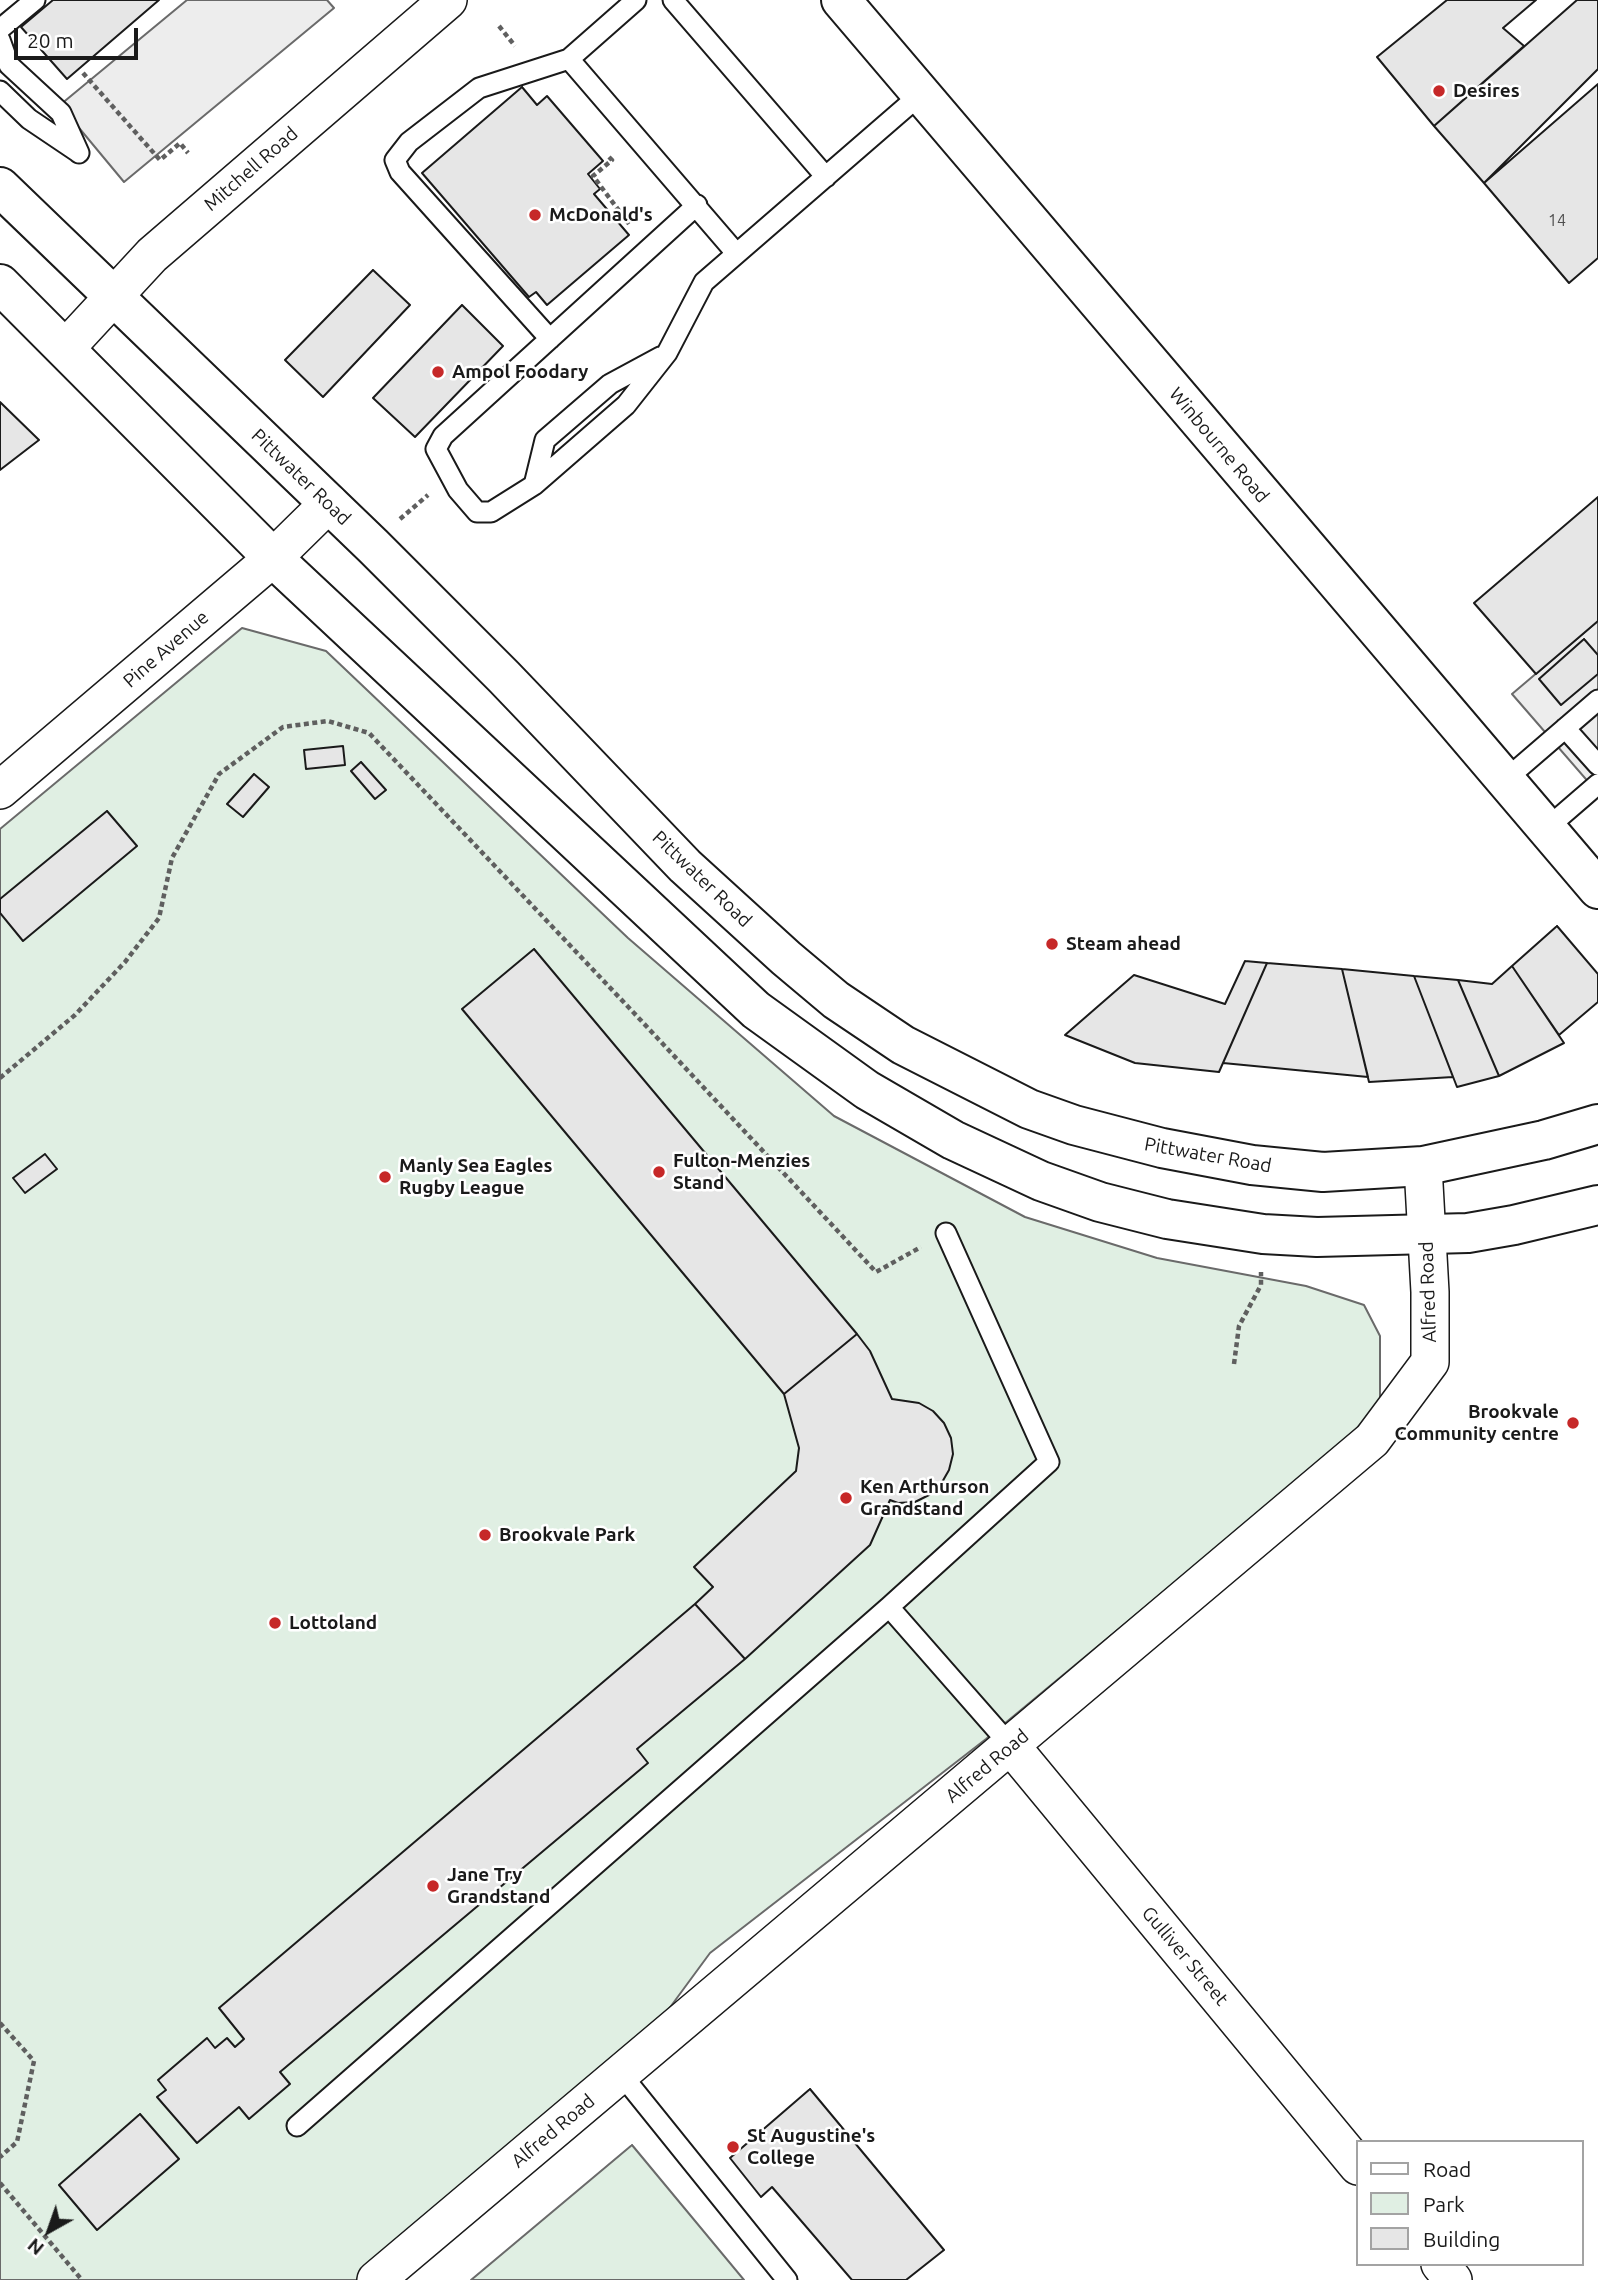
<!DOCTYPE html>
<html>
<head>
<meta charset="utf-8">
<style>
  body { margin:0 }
  #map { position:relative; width:1598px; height:2280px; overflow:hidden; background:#fff; font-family:Ubuntu,sans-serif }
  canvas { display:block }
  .legend { position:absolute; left:1356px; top:2140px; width:228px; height:126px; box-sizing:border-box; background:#fff; border:2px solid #a3a3a3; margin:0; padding:9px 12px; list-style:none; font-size:21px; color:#1a1a1a }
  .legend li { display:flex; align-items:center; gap:14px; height:35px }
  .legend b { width:35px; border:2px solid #a3a3a3 }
  .north { position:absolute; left:14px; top:2196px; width:70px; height:70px; -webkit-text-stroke:5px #fff; paint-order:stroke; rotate:220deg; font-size:19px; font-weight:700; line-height:28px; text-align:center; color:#1a1a1a }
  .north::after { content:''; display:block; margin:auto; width:24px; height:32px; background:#1a1a1a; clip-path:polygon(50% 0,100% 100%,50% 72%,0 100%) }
  .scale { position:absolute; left:14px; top:28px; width:124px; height:32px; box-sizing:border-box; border:4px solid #1a1a1a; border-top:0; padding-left:9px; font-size:21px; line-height:24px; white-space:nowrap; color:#1a1a1a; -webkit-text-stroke:5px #fff; paint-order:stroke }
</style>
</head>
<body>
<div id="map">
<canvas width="1598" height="2280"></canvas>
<ul class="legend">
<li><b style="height:9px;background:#fff"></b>Road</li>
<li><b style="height:19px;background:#e0efe3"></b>Park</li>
<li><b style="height:19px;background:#e6e6e6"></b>Building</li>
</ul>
<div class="north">N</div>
<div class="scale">20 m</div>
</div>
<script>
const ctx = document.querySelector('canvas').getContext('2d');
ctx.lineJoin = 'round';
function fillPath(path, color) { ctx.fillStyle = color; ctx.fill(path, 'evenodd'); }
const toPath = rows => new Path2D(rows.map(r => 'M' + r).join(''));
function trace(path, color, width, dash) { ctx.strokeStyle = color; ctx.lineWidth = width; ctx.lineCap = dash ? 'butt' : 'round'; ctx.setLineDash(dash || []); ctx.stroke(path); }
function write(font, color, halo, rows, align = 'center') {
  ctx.font = font + ' Ubuntu,sans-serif'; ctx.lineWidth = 5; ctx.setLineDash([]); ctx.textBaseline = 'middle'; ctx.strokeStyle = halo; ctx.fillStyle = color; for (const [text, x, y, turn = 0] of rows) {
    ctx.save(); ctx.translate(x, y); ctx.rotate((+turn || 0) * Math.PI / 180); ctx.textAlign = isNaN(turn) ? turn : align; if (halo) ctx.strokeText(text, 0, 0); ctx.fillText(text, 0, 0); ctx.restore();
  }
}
const green = toPath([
  [242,628,326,651,628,938,834,1116,1025,1217,1157,1258,1306,1286,1364,1305,1380,1336,1380,1405,1338,1447,986,1739,710,1953,621,2074,376,2280,0,2280,0,829,242,628],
  [632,2145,744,2280,471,2280,632,2145]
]);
fillPath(green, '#e0efe3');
trace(green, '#6a6a6a', 2);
const parking = toPath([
  [187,0,327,0,334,8,124,182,60,105,187,0],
  [1598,621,1598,793,1512,694,1598,621]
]);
fillPath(parking, '#ededed');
trace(parking, '#6a6a6a', 2);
const building = toPath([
  [53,0,159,0,67,79,21,27,53,0],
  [1447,0,1536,0,1503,28,1524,46,1434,126,1377,57,1447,0],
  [1577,0,1598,0,1598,69,1484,183,1434,126,1577,0],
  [1598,84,1598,258,1569,283,1484,183,1598,84],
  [522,87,537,105,547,96,603,161,588,174,600,189,594,194,629,235,547,305,536,292,529,297,422,173,522,87],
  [373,270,410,305,323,397,285,360,373,270],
  [462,305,503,346,415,437,373,398,462,305],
  [0,402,39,440,0,470,0,402],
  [1598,497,1598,621,1536,674,1474,603,1598,497],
  [1584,639,1598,655,1598,674,1561,705,1539,679,1584,639],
  [343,746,345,765,306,769,304,750,343,746],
  [361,762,386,790,375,799,351,771,361,762],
  [254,774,269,787,243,817,227,804,254,774],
  [107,811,137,846,23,941,0,913,0,899,107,811],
  [1557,926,1598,974,1598,1002,1559,1035,1512,966,1557,926],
  [534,949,857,1334,784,1394,462,1009,534,949],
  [1245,961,1267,963,1219,1072,1135,1063,1065,1035,1134,975,1225,1004,1245,961],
  [1267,963,1342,969,1368,1077,1223,1063,1267,963],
  [1512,966,1564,1043,1499,1076,1458,980,1492,984,1512,966],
  [1342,969,1414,976,1453,1077,1369,1082,1342,969],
  [1414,976,1458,980,1499,1076,1457,1087,1414,976],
  [45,1154,57,1169,25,1193,13,1178,45,1154],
  [857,1334,870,1351,892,1399,919,1403,933,1411,944,1423,951,1438,953,1454,949,1470,941,1484,929,1495,915,1502,898,1503,890,1500,870,1545,745,1659,695,1604,713,1587,694,1567,796,1471,799,1448,784,1394,857,1334],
  [695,1604,745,1659,637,1749,648,1763,280,2072,290,2084,249,2119,239,2107,197,2143,157,2097,166,2090,158,2080,207,2038,215,2048,227,2038,235,2047,244,2039,219,2008,695,1604],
  [810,2089,944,2250,906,2280,852,2280,772,2187,761,2197,730,2158,810,2089],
  [140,2114,179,2159,97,2230,59,2185,140,2114]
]);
fillPath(building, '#e6e6e6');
trace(building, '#1a1a1a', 2);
const lane = toPath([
  [636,0,569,59,736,253],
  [673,0,826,177],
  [0,29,35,0],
  [0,40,9,65,61,113,79,153],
  [0,91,29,119,78,152],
  [697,205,443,436,436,449,458,490,477,512,491,512,534,485,626,405,667,353,704,282,921,94],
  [550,339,400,172,395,160,409,142,479,88,569,59],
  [534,485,545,440,610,384,660,357],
  [1565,728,1598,765],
  [1505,780,1598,700],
  [1547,828,1598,784],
  [889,1607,1011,1746],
  [621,2074,787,2280],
  [297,2126,889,1607,1049,1462,946,1233]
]);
const street = toPath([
  [65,349,152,255,448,0],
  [0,790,273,558,329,503],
  [1011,1746,1358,2166],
  [1440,2264,1453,2280],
  [376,2280,1372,1440,1430,1362,1430,1292,1423,1166]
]);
const secondary = toPath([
  [841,0,1598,889]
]);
const highway = toPath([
  [0,187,373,546,504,677,685,866,786,958,836,1000,903,1045,1029,1109,1074,1125,1162,1148,1252,1165,1323,1172,1423,1166,1544,1140,1598,1124],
  [0,284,273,558,756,1010,867,1090,953,1140,1041,1181,1100,1202,1167,1219,1263,1234,1317,1237,1468,1233,1514,1225,1598,1205]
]);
trace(lane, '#1a1a1a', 23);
trace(street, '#1a1a1a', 40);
trace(secondary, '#1a1a1a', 42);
trace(highway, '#1a1a1a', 42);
trace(toPath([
  [499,26,515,46],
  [83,73,160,160,180,143,188,153],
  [609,157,612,160,593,176,629,224],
  [400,519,428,495],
  [0,1078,75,1015,125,962,159,918,172,858,219,774,283,727,328,721,369,733,634,1013,876,1272,921,1247],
  [1234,1364,1239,1326,1261,1285,1261,1272],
  [0,2023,34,2061,17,2142,0,2157],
  [0,2183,82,2280]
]), '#5f5f5f', 4.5, [5, 3.5]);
trace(lane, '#fff', 19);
trace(street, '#fff', 37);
trace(secondary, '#fff', 38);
trace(highway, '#fff', 38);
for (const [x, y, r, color] of [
  [1439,91,7,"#c62828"],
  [535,215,7,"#c62828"],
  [438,372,7,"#c62828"],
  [1052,944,7,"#c62828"],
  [659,1172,7,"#c62828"],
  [385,1177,7,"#c62828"],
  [1573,1423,7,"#c62828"],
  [846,1498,7,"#c62828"],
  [485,1535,7,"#c62828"],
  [275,1623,7,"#c62828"],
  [433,1886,7,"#c62828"],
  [733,2147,7,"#c62828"]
]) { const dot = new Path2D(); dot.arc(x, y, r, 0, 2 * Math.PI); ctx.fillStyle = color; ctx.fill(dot); trace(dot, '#fff', 2.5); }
write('16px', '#4d4d4d', null, [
  ["14",1557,221]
]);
write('bold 19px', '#1a1a1a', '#fff', [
  ["Desires",1453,91],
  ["McDonald's",549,215],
  ["Ampol Foodary",452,372],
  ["Steam ahead",1066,944],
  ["Fulton-Menzies",673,1161],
  ["Stand",673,1183],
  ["Manly Sea Eagles",399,1166],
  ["Rugby League",399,1188],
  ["Brookvale",1559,1412,"right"],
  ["Community centre",1559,1434,"right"],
  ["Ken Arthurson",860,1487],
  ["Grandstand",860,1509],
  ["Brookvale Park",499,1535],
  ["Lottoland",289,1623],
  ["Jane Try",447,1875],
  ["Grandstand",447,1897],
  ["St Augustine's",747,2136],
  ["College",747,2158]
], 'left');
write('19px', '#1a1a1a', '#fff', [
  ["Mitchell Road",251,169,-41],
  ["Winbourne Road",1219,445,50],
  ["Pittwater Road",301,477,44],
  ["Pine Avenue",166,649,-41],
  ["Pittwater Road",702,879,44],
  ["Pittwater Road",1208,1155,10],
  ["Alfred Road",1428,1292,-92],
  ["Alfred Road",987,1766,-40],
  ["Gulliver Street",1185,1956,50],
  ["Alfred Road",553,2131,-40]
]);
</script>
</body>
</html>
